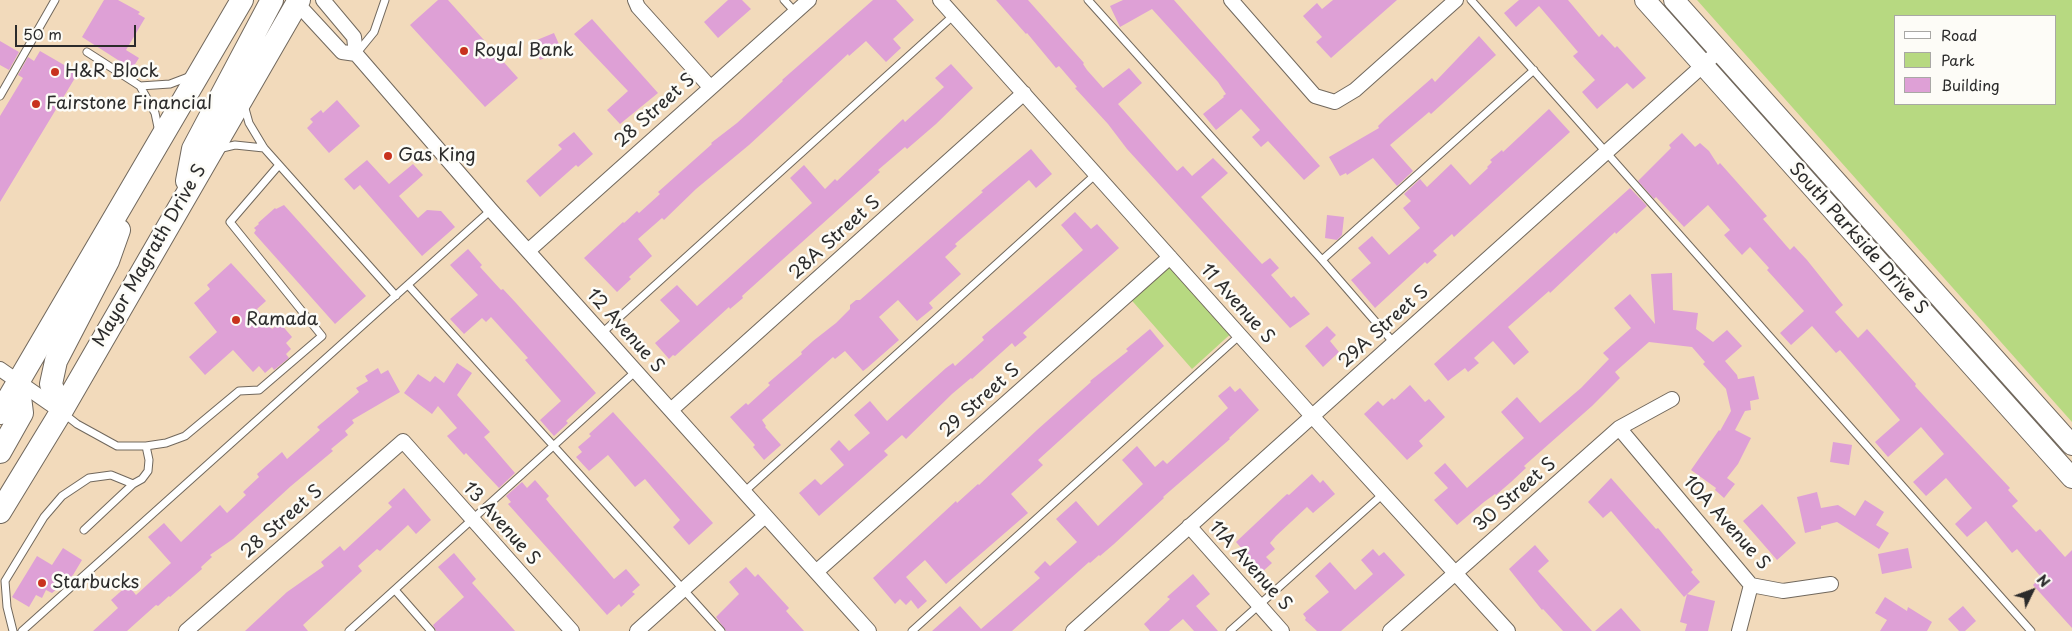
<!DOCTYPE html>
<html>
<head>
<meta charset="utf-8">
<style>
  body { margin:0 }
  #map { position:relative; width:2072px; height:631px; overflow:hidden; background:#f2dabb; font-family:"Playpen Sans",sans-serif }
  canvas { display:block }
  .legend { position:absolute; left:1894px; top:15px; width:162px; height:90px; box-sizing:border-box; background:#fdfcf7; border:1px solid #a9a8a5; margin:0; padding:6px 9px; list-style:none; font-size:15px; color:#2b2b2b }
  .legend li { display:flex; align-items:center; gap:10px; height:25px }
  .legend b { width:25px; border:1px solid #a9a8a5 }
  .north { position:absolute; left:2007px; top:566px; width:50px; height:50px; -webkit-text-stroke:4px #fdfcf7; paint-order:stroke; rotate:48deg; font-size:14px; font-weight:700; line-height:20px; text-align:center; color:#2b2b2b }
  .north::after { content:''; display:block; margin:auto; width:18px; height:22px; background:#2b2b2b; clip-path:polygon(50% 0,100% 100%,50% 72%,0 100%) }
  .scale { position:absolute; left:15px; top:25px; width:121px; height:22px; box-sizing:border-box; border:2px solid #2b2b2b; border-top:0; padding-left:6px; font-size:15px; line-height:18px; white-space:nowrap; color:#2b2b2b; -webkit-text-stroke:4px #fdfcf7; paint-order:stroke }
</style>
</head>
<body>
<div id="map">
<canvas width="2072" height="631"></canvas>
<ul class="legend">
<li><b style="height:6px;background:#fff"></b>Road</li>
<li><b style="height:14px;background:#b7d981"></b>Park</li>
<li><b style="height:14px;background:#dea0d6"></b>Building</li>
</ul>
<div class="north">N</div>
<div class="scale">50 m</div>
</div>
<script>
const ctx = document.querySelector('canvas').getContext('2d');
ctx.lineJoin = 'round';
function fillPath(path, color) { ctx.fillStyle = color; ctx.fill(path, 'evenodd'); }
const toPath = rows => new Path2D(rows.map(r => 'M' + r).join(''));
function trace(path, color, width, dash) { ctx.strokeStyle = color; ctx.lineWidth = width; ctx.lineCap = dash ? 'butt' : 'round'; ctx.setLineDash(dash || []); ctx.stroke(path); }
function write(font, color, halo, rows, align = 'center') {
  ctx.font = font + ' "Playpen Sans",sans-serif'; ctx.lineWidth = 5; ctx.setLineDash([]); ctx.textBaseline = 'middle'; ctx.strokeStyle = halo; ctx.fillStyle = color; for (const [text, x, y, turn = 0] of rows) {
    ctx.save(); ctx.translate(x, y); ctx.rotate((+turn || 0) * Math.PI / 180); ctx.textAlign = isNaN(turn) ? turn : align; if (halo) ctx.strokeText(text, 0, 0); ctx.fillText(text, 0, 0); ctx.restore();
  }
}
fillPath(toPath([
  [1697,0,2072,0,2072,422],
  [2056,16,2056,104,1896,104,1896,16],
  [1170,257,1235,330,1192,369,1127,295]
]), '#b7d981');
fillPath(toPath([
  [104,0,118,0,140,12,138,14,145,18,126,50,139,58,132,69,82,37],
  [438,0,448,0,518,78,485,107,410,25],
  [728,0,742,0,751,9,718,38,704,22],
  [873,0,896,0,914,20,893,39,901,48,886,62,866,41,849,56,848,54,749,145,696,189,664,220,662,218,638,239,652,256,629,277,631,279,617,292,584,258,623,222,624,223,637,211,639,213,660,194,658,192,712,144,711,143,737,123,783,81,782,80],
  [996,0,1028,0,1084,63,1083,64,1087,70,1103,88,1129,68,1142,83,1118,104,1177,171,1183,166,1192,176,1213,158,1228,173,1201,197,1262,264,1270,258,1279,268,1271,275,1291,298,1294,296,1310,314,1290,328,1127,149,1108,124,1075,88,1077,87,1059,66,1056,68,1027,33,1026,34],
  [1123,0,1174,0,1320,166,1304,180,1268,141,1261,147,1252,137,1260,130,1241,109,1216,130,1203,114,1224,97,1223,96,1226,94,1218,82,1152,9,1120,27,1110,6],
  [1333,0,1397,0,1331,58,1316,42,1322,37,1303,16,1317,3,1322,9],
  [1519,0,1568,0,1599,37,1602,34,1615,48,1617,46,1646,78,1633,89,1627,83,1597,109,1582,92,1595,80,1573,56,1578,52,1539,6,1516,27,1504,13],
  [592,19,658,93,620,124,607,110,628,91,574,34],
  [554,33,562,51,540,60,532,42],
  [1479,36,1496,55,1431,114,1429,112,1422,118,1390,145,1413,171,1397,186,1373,158,1347,175,1346,173,1340,176,1329,157,1379,128,1378,126,1385,119,1432,78,1435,82],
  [0,41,19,52,9,70,0,65],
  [40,51,78,73,0,202,0,116,23,78,18,75,28,57,34,61],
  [951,64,973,88,936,124,907,149,905,147,878,170,880,172,742,296,743,298,730,309,729,307,675,356,673,355,669,359,655,343,680,321,660,300,677,285,697,306,812,203,790,178,804,165,825,189,835,179,837,181,903,119,905,122,944,87,935,78],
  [337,100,360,126,329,153,307,128,313,122,310,119,321,110,323,113],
  [1549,109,1570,132,1454,237,1452,234,1433,251,1437,255,1427,264,1425,262,1375,308,1351,280,1371,263,1358,248,1372,236,1389,255,1420,228,1403,208,1411,201,1404,194,1420,179,1427,187,1451,164,1470,185,1488,168,1487,167,1492,162,1490,160,1502,150,1503,152],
  [574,132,593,154,578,167,576,165,540,197,526,181,562,149,558,145],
  [1682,133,1695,147,1700,143,1709,151,1718,165,1720,163,1767,216,1763,219,1790,250,1794,246,1807,260,1843,305,1835,312,1858,338,1867,329,1916,384,1915,386,1936,409,2010,488,2008,490,2018,501,2012,506,2036,532,2040,529,2065,557,2072,550,2072,628,2033,585,2041,577,2017,549,2012,553,1986,521,1967,537,1955,524,1972,508,1946,478,1926,496,1913,482,1944,454,1921,427,1888,457,1875,442,1900,420,1860,373,1840,350,1836,353,1812,326,1791,345,1780,333,1804,311,1767,270,1769,268,1750,247,1742,255,1724,235,1730,230,1708,205,1684,227,1656,197,1654,199,1638,181,1671,148,1669,145],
  [1031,149,1052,174,1036,188,1029,180,955,244,957,246,945,257,961,274,929,303,933,308,917,321,898,300,879,317,899,340,867,368,863,371,845,351,835,359,833,357,762,420,766,426,765,427,781,445,764,460,753,447,755,445,730,417,746,403,748,405,770,385,768,383,802,354,801,352,813,341,836,323,850,309,850,305,856,300,860,300,983,192,981,191],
  [367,160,389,184,413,164,423,175,399,196,418,218,427,210,441,211,455,227,422,256,360,185,354,190,344,179],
  [1630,188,1647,206,1616,234,1615,232,1550,293,1549,291,1508,327,1529,352,1514,365,1493,341,1474,358,1479,363,1468,372,1465,368,1448,381,1434,364],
  [284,205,366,296,335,324,254,233,256,230,254,228,259,224,258,223,275,208,276,209],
  [1075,212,1091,229,1097,224,1119,248,1023,333,1027,337,1015,347,1012,343,972,379,971,378,952,394,906,439,902,435,884,451,888,455,819,516,799,493,815,479,821,485,844,465,830,449,839,440,849,451,870,433,854,415,870,401,887,421,946,368,953,363,955,366,984,340,982,337,1083,250,1061,225],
  [1327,215,1344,217,1342,235,1337,240,1325,238],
  [468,249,482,265,480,267,501,290,503,289,516,303,596,393,566,421,568,423,554,436,540,420,561,401,525,360,528,358,491,317,486,322,482,318,464,334,450,319,478,295,450,265],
  [231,263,266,301,257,309,272,329,280,323,292,337,286,343,291,349,286,354,289,358,274,370,272,367,265,373,259,366,253,372,233,350,205,375,189,357,217,332,194,303,210,289,207,285],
  [1672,273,1673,310,1698,313,1696,329,1713,342,1727,330,1742,346,1725,361,1737,375,1738,379,1754,376,1759,399,1750,401,1751,410,1745,411,1735,430,1751,438,1738,464,1727,478,1735,484,1724,498,1715,490,1716,488,1691,470,1719,430,1720,431,1731,411,1726,389,1703,364,1705,362,1692,347,1649,342,1615,372,1620,378,1592,406,1524,466,1526,468,1511,482,1496,495,1495,494,1484,502,1457,525,1434,500,1448,488,1434,473,1445,463,1467,488,1524,438,1501,412,1517,397,1540,423,1581,388,1609,359,1603,353,1631,328,1614,308,1630,294,1655,324,1651,274],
  [1327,326,1336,335,1330,341,1339,352,1323,367,1305,346],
  [1150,329,1164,346,1038,460,1043,465,1011,494,1028,513,946,584,925,560,906,577,927,601,918,609,911,600,906,605,900,599,895,604,873,578,956,501,957,503,978,484,979,485,1037,430,1091,382,1090,381,1128,351,1126,349],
  [457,363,472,373,457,395,490,432,484,437,515,473,499,488,466,453,464,455,447,436,457,428,438,406,432,414,404,393,418,374,430,382,435,376,444,383],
  [378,368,381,374,388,370,400,392,352,420,354,423,345,431,348,435,331,449,333,451,291,486,233,539,210,555,212,557,201,567,202,569,170,597,169,596,158,606,156,605,127,631,93,631,118,608,111,600,128,585,136,595,171,563,148,537,164,523,181,542,220,505,227,513,246,495,243,492,259,477,257,474,282,452,287,459,320,430,317,427,359,392,356,388,368,381,365,376],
  [1410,385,1425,402,1429,399,1445,417,1419,441,1423,446,1407,460,1364,414,1378,401,1383,406,1392,398,1394,400],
  [1230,386,1235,392,1240,388,1259,410,1229,438,1230,439,1163,497,1164,498,1114,544,1100,556,1099,555,1090,563,1089,562,1012,631,932,631,960,606,981,629,1040,578,1034,572,1045,561,1050,566,1077,542,1056,519,1076,501,1098,526,1143,484,1122,460,1137,446,1155,467,1163,460,1167,464,1228,408,1218,396],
  [613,412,713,523,689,545,673,527,680,520,645,479,635,487,608,455,589,471,576,457,582,452,578,447,591,436,589,434],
  [1833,442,1852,445,1849,465,1830,462],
  [1312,474,1320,483,1323,480,1335,494,1313,513,1307,507,1276,536,1270,543,1275,549,1266,557,1272,563,1260,574,1247,560,1250,558,1236,542,1287,494,1289,495],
  [1611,478,1656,529,1658,528,1693,570,1691,572,1700,582,1684,597,1611,511,1603,518,1588,502],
  [535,480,549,496,546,499,549,503,614,579,626,569,640,585,632,592,635,594,621,607,619,604,607,615,508,504,511,502,506,496,522,482,527,488],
  [404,488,431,520,416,534,408,525,380,551,377,549,358,566,362,571,303,625,308,631,245,631,287,592,324,566,321,562,340,546,344,551,392,507,388,503],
  [1817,492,1821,508,1838,505,1855,516,1865,500,1884,512,1876,525,1889,533,1879,549,1837,522,1821,526,1821,529,1805,533,1797,497],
  [1762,504,1796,543,1777,560,1743,521],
  [1535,545,1549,561,1538,571,1592,631,1563,631,1543,609,1542,610,1509,569],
  [63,548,82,560,73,575,52,593,46,590,42,598,36,595,29,607,12,597,37,556,52,565],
  [1908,548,1912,568,1882,574,1878,554],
  [1373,549,1379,556,1384,552,1405,575,1341,631,1317,631,1305,620,1306,618,1303,614,1329,592,1315,576,1330,562,1355,590,1373,574,1361,560],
  [454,553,476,579,472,583,515,631,436,631,433,625,464,597,438,567],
  [746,567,755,577,758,574,789,608,786,611,804,631,726,631,716,617,739,594,729,582],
  [1193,574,1210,594,1196,606,1218,631,1194,631,1183,619,1169,631,1150,631,1144,624,1170,599,1167,597],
  [1687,594,1715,601,1708,631,1685,631,1687,624,1680,622],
  [1885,597,1907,611,1908,607,1932,622,1927,631,1880,631,1887,620,1875,613],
  [1963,606,1976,621,1965,631,1959,631,1948,619],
  [1621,608,1641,631,1595,631]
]), '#dea0d6');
const lane = toPath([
  [784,0,795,12],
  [1088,0,1322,260,1394,343],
  [1471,0,2031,631],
  [87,52,140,86,155,113,159,132],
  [356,54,374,32,385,0],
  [140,86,170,84,191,76],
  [0,96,55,0],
  [244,105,249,123,264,148,396,296],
  [218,149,235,145,264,148],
  [1322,260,1534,70],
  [408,285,721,631],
  [602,333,954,15],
  [63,413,77,424,117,446,146,446,166,443,185,436,239,391,259,390,322,336,230,222,279,165],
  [744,492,1096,174],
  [84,530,133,484,142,479,148,471,149,460,146,446],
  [395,590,431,631],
  [13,631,7,607,5,581,44,517,62,496,89,478,111,475,133,484],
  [22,631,491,210],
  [349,631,636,371],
  [912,631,1240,335],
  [1230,631,1383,494]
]);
const street = toPath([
  [294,0,342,52,356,54],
  [323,0,354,37,356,54,491,210,869,631],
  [635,0,638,7,710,87],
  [940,0,1312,416,1508,631],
  [1231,0,1315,96,1335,102,1355,90,1456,0],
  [528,251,809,0],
  [0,369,59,410],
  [671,410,1024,93],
  [1619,428,1751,585,1783,591,1831,584],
  [1189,526,1282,631],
  [816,572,1170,257],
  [186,631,403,441,572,631],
  [637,631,765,516],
  [1073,631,1719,51],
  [1390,631,1619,428,1672,399],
  [1739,631,1751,585]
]);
const secondary = toPath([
  [1645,0,2072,478],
  [1674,0,2072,445]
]);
const primary = toPath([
  [187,181,193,149,272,0],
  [61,412,51,384,56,361,108,261,119,230],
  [0,413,242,0],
  [0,452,22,413,18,381],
  [0,512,61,412,299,0]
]);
trace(lane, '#71685d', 9);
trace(street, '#71685d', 16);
trace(secondary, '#71685d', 22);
trace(primary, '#71685d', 24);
trace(lane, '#fff', 7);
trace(street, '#fff', 14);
trace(secondary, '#fff', 20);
trace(primary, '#fff', 22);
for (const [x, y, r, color] of [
  [464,51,5,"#c8321e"],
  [55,72,5,"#c8321e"],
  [36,104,5,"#c8321e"],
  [388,156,5,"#c8321e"],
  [236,320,5,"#c8321e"],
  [42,583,5,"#c8321e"]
]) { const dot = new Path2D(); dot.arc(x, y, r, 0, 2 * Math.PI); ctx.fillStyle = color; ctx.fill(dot); trace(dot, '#fdfcf7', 2); }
write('18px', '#2b2b2b', '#fdfcf7', [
  ["Royal Bank",474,51],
  ["H&R Block",65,72],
  ["Fairstone Financial",46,104],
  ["Gas King",398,156],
  ["Ramada",246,320],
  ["Starbucks",52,583]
], 'left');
write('18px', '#2b2b2b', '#fdfcf7', [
  ["28 Street S",655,111,-42],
  ["28A Street S",835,238,-42],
  ["South Parkside Drive S",1858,239,48],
  ["Mayor Magrath Drive S",150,256,-60],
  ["11 Avenue S",1237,304,48],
  ["29A Street S",1384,327,-42],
  ["12 Avenue S",625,331,48],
  ["29 Street S",980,401,-42],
  ["30 Street S",1515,495,-41],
  ["28 Street S",282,522,-41],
  ["10A Avenue S",1726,523,48],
  ["13 Avenue S",501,524,48],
  ["11A Avenue S",1250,566,48]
]);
</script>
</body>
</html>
